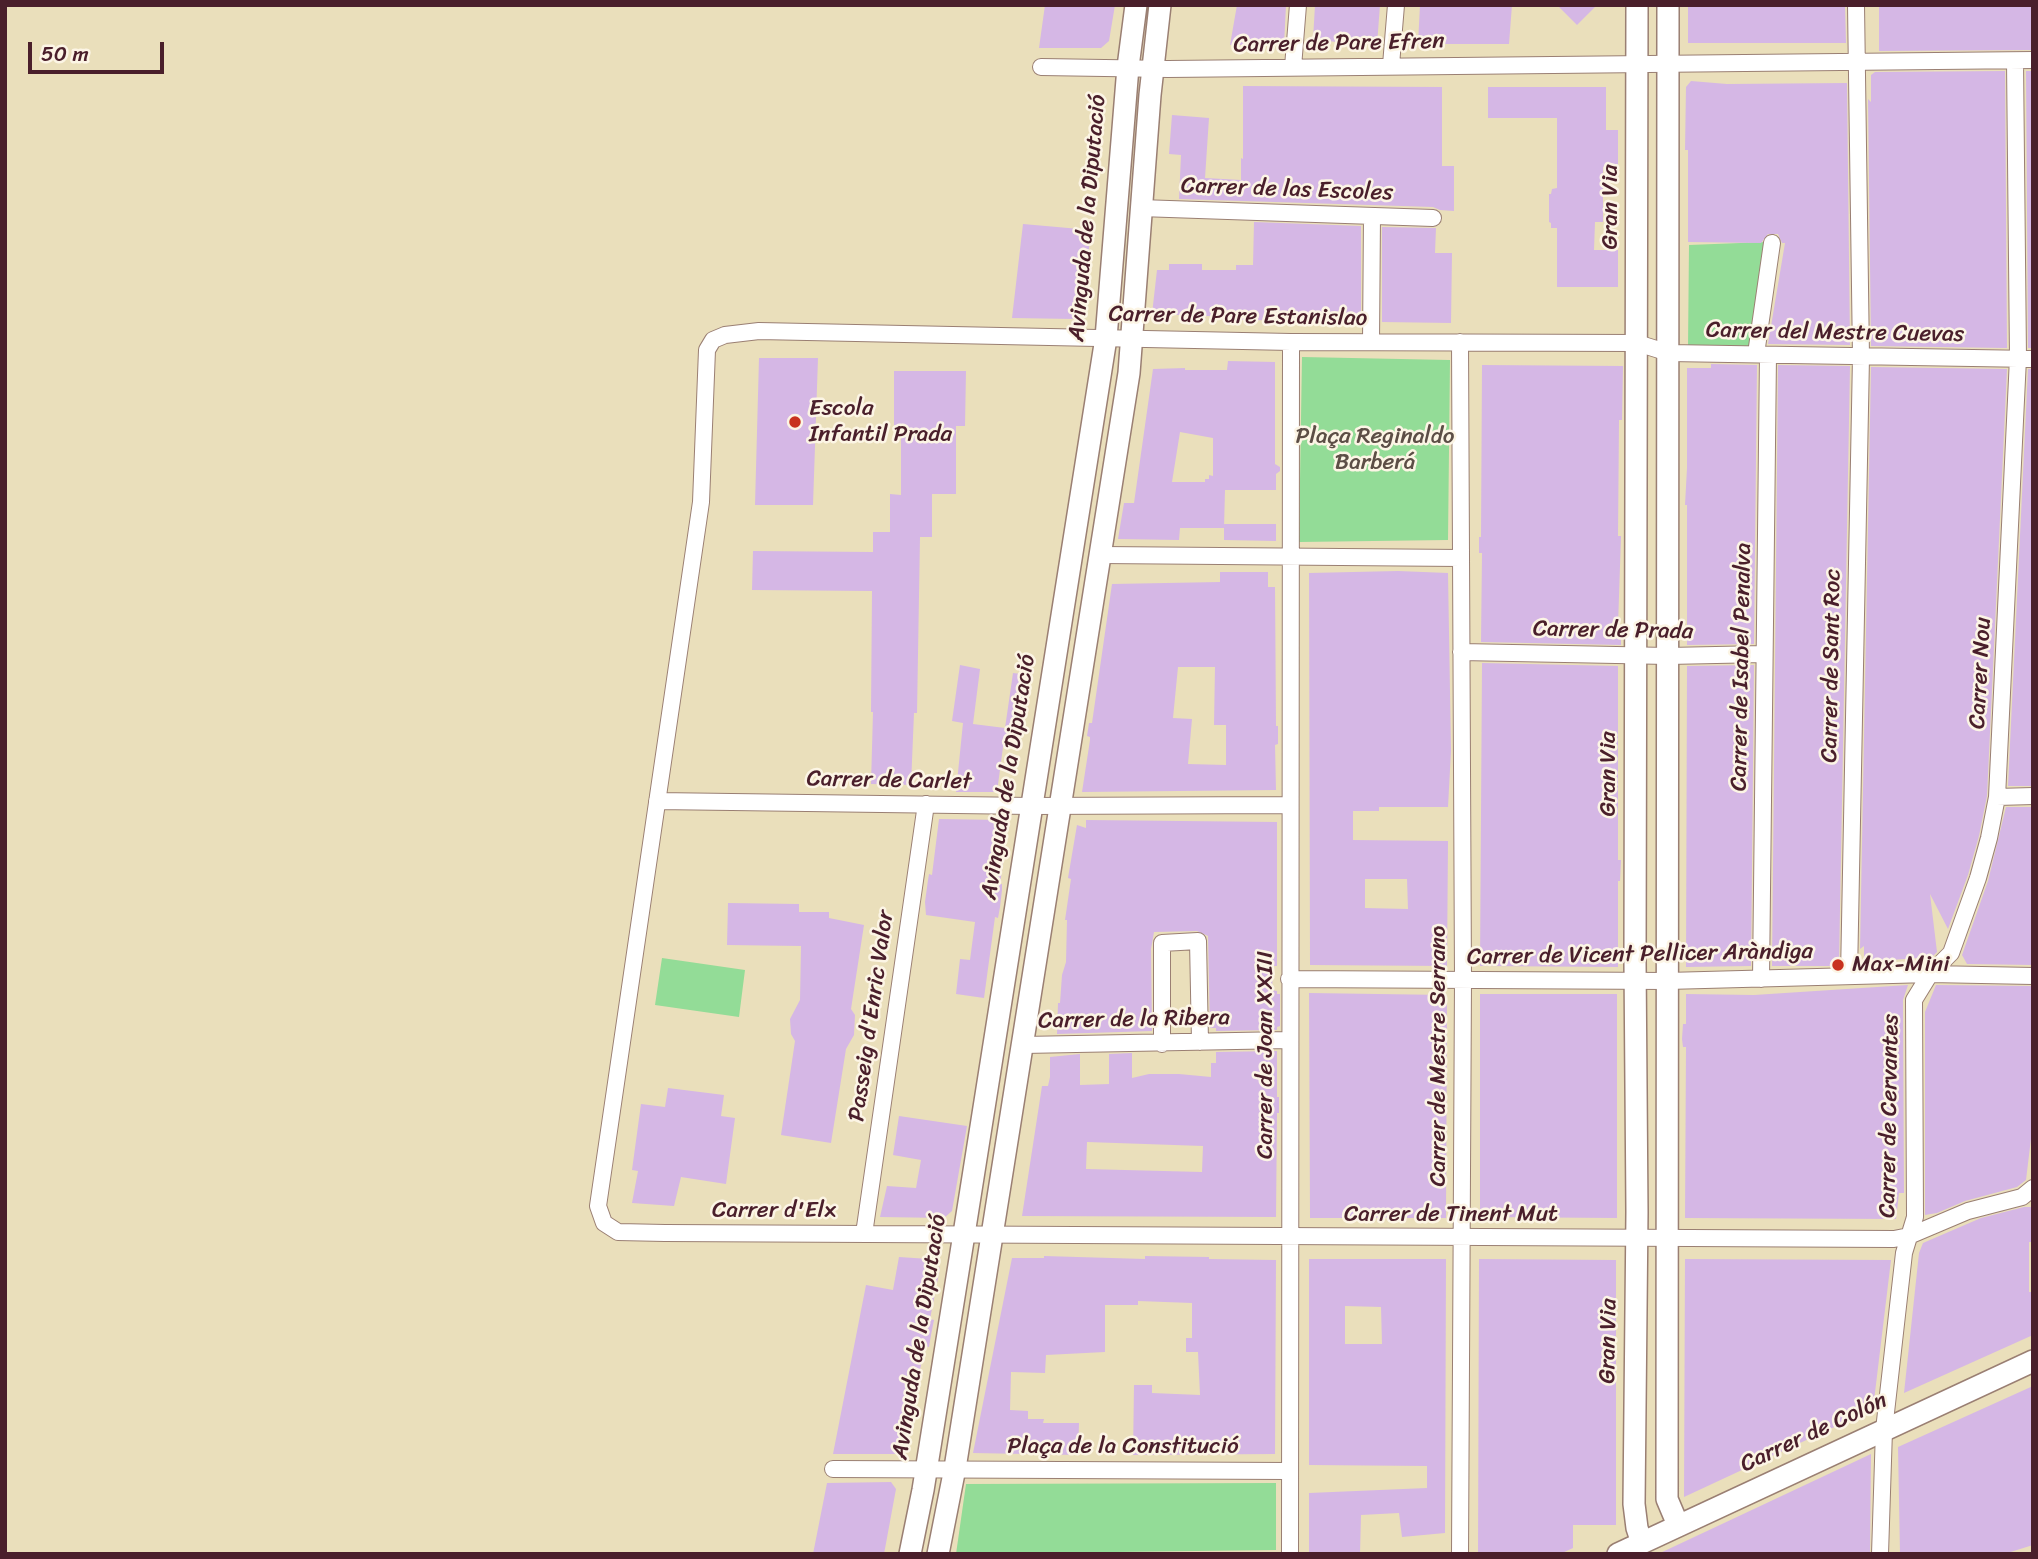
<!DOCTYPE html>
<html>
<head>
<meta charset="utf-8">
<style>
  body { margin:0 }
  #map { position:relative; width:2038px; height:1559px; overflow:hidden; background:#eadfbb; font-family:Sriracha,sans-serif }
  canvas { display:block }
  .frame { position:absolute; inset:0; border:7px solid #4a1f2b; pointer-events:none }
  .scale { position:absolute; left:28px; top:42px; width:136px; height:32px; box-sizing:border-box; border:4px solid #4a1f2b; border-top:0; padding-left:9px; font-size:21px; line-height:24px; white-space:nowrap; color:#4a1f2b; -webkit-text-stroke:5px #fcf5e5; paint-order:stroke }
</style>
</head>
<body>
<div id="map">
<canvas width="2038" height="1559"></canvas>
<div class="frame"></div>
<div class="scale">50 m</div>
</div>
<script>
const ctx = document.querySelector('canvas').getContext('2d');
ctx.lineJoin = 'round';
function fillPath(path, color) { ctx.fillStyle = color; ctx.fill(path, 'evenodd'); }
const toPath = rows => new Path2D(rows.map(r => 'M' + r).join(''));
function trace(path, color, width, dash) { ctx.strokeStyle = color; ctx.lineWidth = width; ctx.lineCap = dash ? 'butt' : 'round'; ctx.setLineDash(dash || []); ctx.stroke(path); }
function write(font, color, halo, rows, align = 'center') {
  ctx.font = font + ' Sriracha,sans-serif'; ctx.lineWidth = 5; ctx.setLineDash([]); ctx.textBaseline = 'middle'; ctx.strokeStyle = halo; ctx.fillStyle = color; for (const [text, x, y, turn = 0] of rows) {
    ctx.save(); ctx.translate(x, y); ctx.rotate((+turn || 0) * Math.PI / 180); ctx.textAlign = isNaN(turn) ? turn : align; if (halo) ctx.strokeText(text, 0, 0); ctx.fillText(text, 0, 0); ctx.restore();
  }
}
fillPath(toPath([
  [1766,242,1752,349,1688,347,1689,245],
  [1302,357,1450,360,1448,540,1299,542],
  [662,958,745,970,739,1017,655,1005],
  [1276,1483,1276,1550,956,1554,966,1484]
]), '#93dc97');
fillPath(toPath([
  [1045,5,1115,5,1109,41,1101,48,1039,48],
  [1237,5,1270,7,1270,5,1286,5,1284,45,1230,45],
  [1315,5,1380,5,1377,45,1313,40],
  [1420,5,1512,5,1509,44,1418,44],
  [1557,5,1597,5,1577,25],
  [1688,5,1845,5,1846,43,1688,43],
  [1879,5,2033,5,2033,50,1879,51],
  [2005,71,2007,348,1871,346,1868,99,1871,102,1871,75,1875,72],
  [2026,71,2033,71,2033,348,2028,348],
  [1691,81,1727,84,1847,83,1850,345,1768,344,1785,243,1782,243,1778,234,1768,234,1761,243,1688,242,1688,150,1685,150,1686,87],
  [1243,86,1442,87,1442,166,1454,166,1454,211,1440,210,1433,207,1179,199,1181,155,1169,154,1172,115,1209,118,1205,178,1241,180,1241,158,1243,159],
  [1488,87,1606,87,1606,130,1618,130,1618,167,1603,167,1603,222,1595,222,1594,250,1618,250,1618,287,1557,287,1557,228,1551,228,1551,223,1549,222,1549,194,1551,194,1552,189,1557,188,1557,118,1488,118],
  [1254,222,1361,226,1361,321,1236,320,1236,317,1152,314,1157,270,1169,270,1169,264,1202,264,1202,270,1236,270,1236,265,1253,265],
  [1023,224,1091,230,1082,312,1074,319,1012,318],
  [1382,227,1436,228,1435,253,1452,253,1451,323,1382,322],
  [759,358,818,358,813,505,755,505],
  [1228,361,1275,362,1275,464,1280,467,1280,471,1276,474,1276,490,1225,490,1224,528,1180,528,1179,540,1118,539,1124,503,1134,503,1153,369,1185,368,1185,370,1227,370],
  [1180,432,1213,438,1213,476,1209,475,1209,479,1205,479,1205,482,1172,482],
  [1711,364,1757,365,1754,644,1687,645,1687,505,1685,505,1687,468,1687,368,1711,368],
  [1482,365,1623,366,1622,420,1619,420,1618,536,1621,536,1618,626,1621,626,1621,645,1481,642,1482,553,1479,553,1479,537,1481,537],
  [1778,365,1850,366,1839,964,1831,964,1831,966,1772,966],
  [1871,367,2007,369,1987,796,1979,836,1968,875,1948,929,1930,894,1937,952,1932,957,1864,962,1864,946,1860,949],
  [2028,369,2033,369,2033,786,2008,786],
  [894,371,966,371,965,426,956,426,956,494,932,494,932,537,920,537,917,713,914,713,911,785,871,784,873,712,871,712,872,591,752,590,753,551,873,552,873,532,890,532,890,494,901,495,901,426,894,426],
  [1224,524,1276,524,1276,541,1224,540],
  [1398,571,1448,573,1451,751,1448,807,1379,807,1379,811,1353,811,1353,840,1448,841,1447,966,1310,965,1309,573],
  [1365,879,1407,879,1408,909,1365,908],
  [1220,572,1268,572,1268,587,1275,587,1276,726,1278,726,1278,744,1275,745,1276,790,1082,792,1090,740,1090,737,1087,736,1089,723,1092,723,1112,584,1220,582],
  [1178,667,1215,667,1214,725,1226,725,1226,765,1188,764,1192,719,1173,718],
  [1482,663,1618,666,1618,860,1621,860,1620,881,1618,881,1618,967,1480,966],
  [960,665,980,669,973,724,1005,728,1013,673,1030,675,1019,749,1003,747,997,792,956,792,963,723,952,721],
  [1754,665,1751,966,1686,967,1687,666],
  [2006,807,2033,807,2033,965,1967,964,1962,955,1988,881],
  [939,819,1002,820,1008,826,1000,884,1002,884,1002,890,1000,907,998,918,995,917,984,998,956,994,960,959,970,960,975,922,926,915,925,902,928,880,929,874,932,875],
  [1086,820,1277,822,1277,966,1273,966,1272,990,1277,991,1277,994,1280,994,1280,1026,1277,1027,1277,1030,1216,1031,1216,1028,1210,1028,1208,936,1197,931,1154,932,1151,949,1152,1031,1057,1034,1058,1003,1060,1003,1062,975,1066,962,1067,920,1065,920,1071,879,1068,878,1077,825,1086,828],
  [728,903,799,904,799,912,829,912,829,918,864,925,851,1009,855,1015,854,1035,846,1049,831,1143,781,1135,795,1041,791,1034,790,1019,800,1000,801,946,727,945],
  [1908,985,1903,1000,1904,1193,1899,1193,1896,1219,1685,1218,1686,1047,1683,1047,1682,1039,1683,1024,1686,1024,1686,994,1754,995],
  [1936,985,2033,986,2033,1122,2026,1180,2017,1187,1965,1201,1937,1213,1925,1215,1925,1012],
  [1309,993,1447,995,1446,1218,1310,1218],
  [1480,994,1617,994,1617,1218,1480,1217],
  [1277,1051,1277,1097,1279,1097,1279,1113,1277,1113,1276,1217,1022,1216,1042,1086,1048,1086,1050,1077,1050,1057,1080,1054,1080,1085,1109,1084,1109,1054,1132,1053,1132,1078,1149,1074,1179,1074,1211,1077,1211,1063,1216,1063,1216,1052],
  [1087,1142,1203,1146,1202,1172,1086,1169],
  [668,1088,724,1095,721,1116,735,1118,726,1184,681,1177,674,1206,632,1203,638,1171,632,1170,641,1104,665,1107],
  [899,1116,967,1126,952,1211,944,1218,880,1217,887,1186,916,1188,921,1160,893,1155],
  [2024,1207,2033,1207,2033,1242,2029,1242,2029,1292,2033,1292,2033,1335,1904,1393,1919,1253,1923,1243,1981,1218],
  [1044,1256,1145,1259,1145,1256,1209,1257,1209,1259,1276,1260,1275,1454,1133,1455,1134,1385,1152,1385,1152,1393,1200,1395,1198,1352,1186,1352,1186,1338,1192,1338,1192,1303,1138,1301,1138,1305,1105,1305,1105,1352,1046,1355,1045,1373,1011,1372,1010,1410,1028,1411,1028,1419,1044,1419,1043,1423,1079,1423,1078,1455,973,1453,1012,1258,1044,1258],
  [899,1257,929,1259,940,1268,930,1319,934,1320,931,1335,929,1347,925,1346,917,1384,920,1385,905,1448,895,1454,833,1454,866,1285,893,1290],
  [1309,1259,1446,1259,1445,1533,1402,1537,1399,1513,1361,1515,1360,1554,1309,1554,1309,1493,1427,1488,1427,1466,1309,1465],
  [1345,1306,1381,1307,1382,1344,1345,1344],
  [1479,1259,1616,1260,1616,1525,1573,1525,1573,1548,1560,1554,1478,1554],
  [1685,1259,1891,1260,1873,1409,1684,1497],
  [2033,1386,2033,1545,2004,1554,1900,1554,1898,1447],
  [1871,1454,1870,1554,1658,1554,1722,1524],
  [891,1482,896,1489,884,1554,813,1554,827,1483]
]), '#d5b7e5');
const street = toPath([
  [1391,65,1396,5],
  [1041,67,1168,69,2033,60],
  [1293,67,1298,5],
  [1140,208,1433,218],
  [1371,342,1372,216],
  [1460,342,1463,980,1460,1554],
  [1756,354,1772,243],
  [2033,359,1669,353,1637,343,1291,342,759,331,725,335,713,340,707,350,701,502,598,1206,604,1223,618,1232,665,1233,1894,1239,1909,1236,1968,1211,2022,1197,2033,1188],
  [1101,555,1461,558],
  [1461,652,1668,656,1764,654],
  [1997,797,2033,796],
  [657,801,1031,806,1289,805],
  [1849,975,1861,357,1856,5],
  [1289,979,1667,981,1930,974,2033,976],
  [1761,979,1768,355],
  [1162,1044,1162,943,1198,941,1200,1042],
  [1023,1045,1289,1040],
  [864,1234,926,804],
  [833,1469,1289,1471],
  [1290,1554,1291,342],
  [1880,1554,1884,1430,1904,1253,1915,1217,1914,1000,1930,974,1951,953,1978,878,1989,838,1997,797,2018,358,2015,61]
]);
const secondary = toPath([
  [1637,5,1635,961,1637,1212,1634,1504,1637,1528,1642,1543],
  [1668,5,1667,1499,1678,1525],
  [910,1554,923,1490,964,1234,1106,338,1128,67,1136,5],
  [938,1554,955,1468,1129,373,1150,95,1160,5],
  [1618,1554,2033,1361]
]);
trace(street, '#9a7f73', 18);
trace(secondary, '#9a7f73', 24);
trace(street, '#fff', 16);
trace(secondary, '#fff', 21);
for (const [x, y, r, color] of [
  [795,422,7,"#c8321e"],
  [1838,965,7,"#c8321e"]
]) { const dot = new Path2D(); dot.arc(x, y, r, 0, 2 * Math.PI); ctx.fillStyle = color; ctx.fill(dot); trace(dot, '#fcf5e5', 2.5); }
write('23px', '#4a1f2b', '#fcf5e5', [
  ["Carrer de Pare Efren",1339,44,-1],
  ["Carrer de las Escoles",1287,190,2],
  ["Gran Via",1611,207,-90],
  ["Avinguda de la Diputació",1088,218,-85],
  ["Carrer de Pare Estanislao",1238,317,1],
  ["Carrer del Mestre Cuevas",1835,333,1],
  ["Carrer de Prada",1613,631,1],
  ["Carrer de Sant Roc",1832,666,-89],
  ["Carrer de Isabel Penalva",1742,667,-89],
  ["Carrer Nou",1981,673,-87],
  ["Gran Via",1609,774,-90],
  ["Avinguda de la Diputació",1009,777,-81],
  ["Carrer de Carlet",889,781,1],
  ["Carrer de Vicent Pellicer Aràndiga",1640,955,-1],
  ["Passeig d'Enric Valor",872,1016,-82],
  ["Carrer de la Ribera",1134,1020,-1],
  ["Carrer de Joan XXIII",1266,1055,-90],
  ["Carrer de Mestre Serrano",1439,1056,-90],
  ["Carrer de Cervantes",1890,1116,-89],
  ["Carrer d'Elx",774,1211],
  ["Carrer de Tinent Mut",1451,1215],
  ["Avinguda de la Diputació",920,1337,-81],
  ["Gran Via",1609,1341,-89],
  ["Carrer de Colón",1814,1433,-25],
  ["Plaça de la Constitució",1123,1447]
]);
write('23px', '#4a1f2b', '#fcf5e5', [
  ["Escola",809,409],
  ["Infantil Prada",809,435],
  ["Max-Mini",1852,965]
], 'left');
write('23px', '#5c4e46', '#fcf5e5', [
  ["Plaça Reginaldo",1375,437],
  ["Barberá",1375,463]
]);
</script>
</body>
</html>
